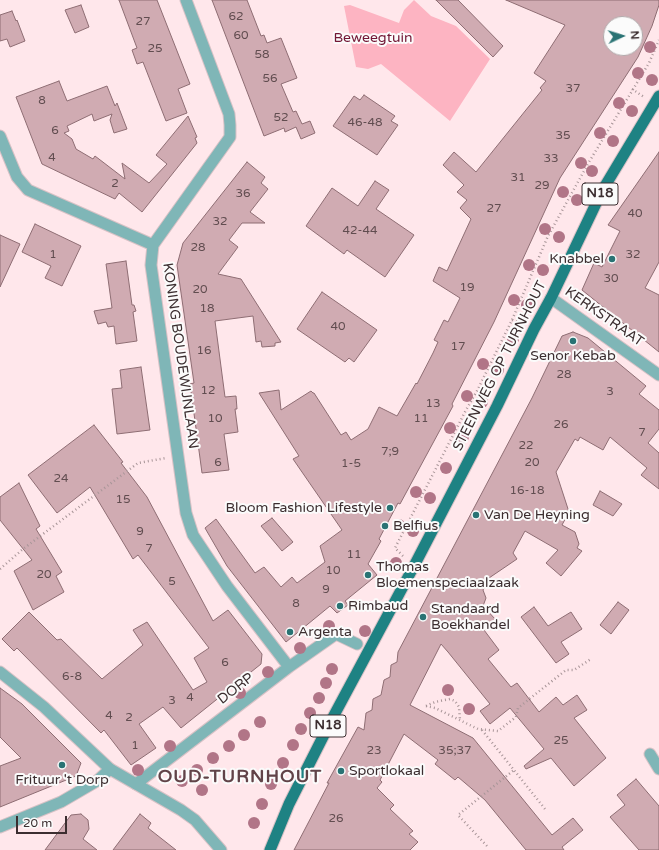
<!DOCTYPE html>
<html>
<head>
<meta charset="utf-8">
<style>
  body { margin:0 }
  #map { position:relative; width:659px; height:850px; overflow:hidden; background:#ffe7eb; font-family:"Varela Round",sans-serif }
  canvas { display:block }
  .north { position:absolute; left:603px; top:16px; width:40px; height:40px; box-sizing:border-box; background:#fbfbfb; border:1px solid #afa9aa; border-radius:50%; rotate:86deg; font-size:11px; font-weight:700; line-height:16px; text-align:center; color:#3c2e30 }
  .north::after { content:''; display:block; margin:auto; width:14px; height:18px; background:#297374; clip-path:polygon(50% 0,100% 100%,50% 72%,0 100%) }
  .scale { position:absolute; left:16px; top:816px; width:51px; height:18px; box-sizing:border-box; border:2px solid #3c2e30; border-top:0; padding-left:5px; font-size:12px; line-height:14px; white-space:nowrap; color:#3c2e30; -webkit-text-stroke:3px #fbfbfb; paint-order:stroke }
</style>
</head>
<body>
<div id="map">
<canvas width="659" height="850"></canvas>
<div class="north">N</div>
<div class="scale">20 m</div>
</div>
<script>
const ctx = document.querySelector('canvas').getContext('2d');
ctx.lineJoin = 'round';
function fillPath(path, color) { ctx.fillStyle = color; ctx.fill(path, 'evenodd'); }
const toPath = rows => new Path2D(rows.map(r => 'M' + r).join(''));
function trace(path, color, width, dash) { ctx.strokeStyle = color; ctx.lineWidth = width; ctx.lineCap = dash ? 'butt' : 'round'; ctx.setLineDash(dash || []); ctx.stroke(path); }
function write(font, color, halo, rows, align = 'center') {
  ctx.font = font + ' "Varela Round",sans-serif'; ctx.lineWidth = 4; ctx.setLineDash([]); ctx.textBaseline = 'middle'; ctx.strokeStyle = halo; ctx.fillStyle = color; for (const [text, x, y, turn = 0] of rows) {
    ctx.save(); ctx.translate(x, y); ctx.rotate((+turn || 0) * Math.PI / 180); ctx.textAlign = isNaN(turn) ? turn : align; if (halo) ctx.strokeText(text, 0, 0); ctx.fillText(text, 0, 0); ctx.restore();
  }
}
fillPath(toPath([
  [414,0,431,16,456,26,490,59,450,121,381,64,368,69,356,67,344,6,350,5,399,23,404,10]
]), '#fdb4c2');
const building = toPath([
  [119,0,157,0,190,84,178,89,187,113,166,121,143,62,137,64,132,50,137,48,119,0],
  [212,0,247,0,261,36,264,35,267,43,281,38,297,78,281,84,293,112,296,111,302,124,310,121,315,133,301,139,296,127,285,132,284,128,264,136,212,0],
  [436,0,458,0,503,46,493,57,436,0],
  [506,0,659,0,659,5,652,26,638,57,560,178,494,322,452,404,453,406,400,504,398,503,379,539,381,541,368,564,377,575,345,601,348,605,337,613,330,606,286,642,227,566,205,528,216,519,255,573,264,567,281,587,292,577,297,583,325,562,320,546,342,530,293,459,299,456,259,393,279,390,281,410,311,391,313,393,314,393,341,435,346,432,351,440,368,429,379,407,397,416,416,383,417,384,433,353,438,342,434,340,444,320,448,322,460,298,433,281,439,267,447,271,471,219,460,208,467,200,457,192,464,185,443,165,454,152,476,172,542,90,540,88,546,81,534,73,565,25,506,0],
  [611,24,635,24,635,48,611,48,611,24],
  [81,5,89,27,75,33,65,10,81,5],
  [12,11,16,21,17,20,25,41,10,47,7,39,0,41,0,15,12,11],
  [59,81,67,101,107,86,115,106,117,103,127,129,114,133,110,120,112,114,94,121,92,114,67,126,69,131,64,133,72,139,76,149,93,159,95,156,125,179,122,163,149,183,167,164,156,155,188,116,197,137,195,138,197,143,142,212,119,193,115,199,42,164,16,97,59,81],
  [364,95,395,116,391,121,398,125,377,155,333,126,354,96,360,100,364,95],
  [659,152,659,262,645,288,659,295,659,352,582,290,594,263,602,267,620,231,608,225,659,152],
  [247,162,265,177,261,183,268,189,250,212,265,223,242,223,229,240,238,247,218,274,241,279,281,342,275,343,275,346,262,347,261,341,256,342,253,316,215,321,225,397,236,396,237,409,235,409,238,432,224,434,229,470,202,473,190,384,194,383,177,265,183,243,247,162],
  [375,181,389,190,376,209,414,235,385,277,347,250,344,254,306,226,332,188,358,206,375,181],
  [35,224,81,246,62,286,45,278,51,266,22,252,35,224],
  [0,235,20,244,0,287,0,235],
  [126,261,132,305,134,305,136,311,133,312,137,341,116,344,114,326,108,327,106,322,98,324,94,311,112,308,106,264,126,261],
  [322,292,377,330,354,362,349,358,345,362,297,329,322,292],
  [573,332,588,338,646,386,639,394,659,410,659,429,648,443,659,453,659,489,641,475,647,468,610,437,603,450,580,437,578,441,575,439,556,472,569,512,562,525,575,532,579,544,577,548,582,551,561,576,546,563,558,550,525,531,513,553,517,559,489,578,483,590,486,598,483,606,496,620,484,630,499,650,488,659,511,687,517,683,539,712,556,697,563,705,577,695,587,710,574,718,606,758,574,786,551,758,526,769,524,766,544,749,510,708,490,724,480,711,490,704,448,652,441,644,410,705,473,738,552,835,573,818,583,830,562,847,564,850,526,850,485,800,458,777,455,780,435,764,438,760,404,734,380,780,382,782,377,788,394,805,390,809,413,831,409,834,418,842,410,850,294,850,329,783,327,783,358,727,364,730,366,713,372,710,373,699,381,695,384,680,390,677,391,665,397,662,398,652,532,398,562,336,573,332],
  [141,367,150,430,117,434,112,389,122,388,120,370,141,367],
  [94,425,123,462,121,463,147,497,213,621,228,610,262,654,261,664,181,728,163,707,139,724,156,748,131,765,104,730,101,733,17,648,14,651,2,639,29,612,57,640,61,639,102,679,143,645,133,630,147,622,193,690,207,682,194,658,209,648,138,555,133,559,90,487,57,513,28,475,94,425],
  [19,483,40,526,36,529,62,572,56,576,64,592,33,610,14,571,32,560,0,520,0,497,19,483],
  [600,491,622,504,613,516,593,505,600,491],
  [272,518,293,542,282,551,261,526,272,518],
  [618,602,629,610,611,634,600,625,618,602],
  [534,607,548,626,571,612,582,629,561,642,569,654,556,663,521,617,534,607],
  [0,688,22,704,81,763,76,776,0,807,0,766,21,758,0,737,0,688],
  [636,779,659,806,659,850,639,850,610,817,625,805,617,795,636,779],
  [81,814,88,820,89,829,83,839,97,850,45,850,71,815,81,814],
  [140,814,151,823,148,828,176,850,113,850,140,814]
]);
fillPath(building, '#d0abb2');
trace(building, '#8e6d73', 1);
const minor = toPath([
  [186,0,229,114,230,125,230,137,153,245,151,265,186,513,193,535,227,586,289,667],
  [0,136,17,177,28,190,153,245],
  [551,298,659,375],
  [650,754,659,769],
  [136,784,289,667,336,634,357,644],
  [0,827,61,802,97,781,110,769]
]);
const tertiary = toPath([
  [0,672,44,707,110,769,181,810,195,820,221,850]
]);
const primary = toPath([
  [270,850,289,804,332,719,414,566,497,406,534,329,551,298,602,191,659,96]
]);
trace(minor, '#d8c2c6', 13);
trace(tertiary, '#d8c2c6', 13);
trace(primary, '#d8c2c6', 13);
trace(toPath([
  [632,89,644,97],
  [512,320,523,324],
  [403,556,395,548,466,410,477,391,512,320,548,236,589,162,649,63,659,40],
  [0,569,23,549,138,463,166,458],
  [426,706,435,708,478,729,498,731,516,717,518,708,566,670,574,670,591,659],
  [426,706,435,702,450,699,455,701,459,707,460,720],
  [482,730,545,809],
  [487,846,458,815,514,770]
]), '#a89598', 2.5, [1, 3]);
trace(minor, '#7fb6b7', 11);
trace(tertiary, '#7fb6b7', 11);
trace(primary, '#1e8283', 11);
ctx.fillStyle = '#b17587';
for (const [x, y] of [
  [650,47],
  [638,73],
  [652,80],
  [619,103],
  [632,111],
  [600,133],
  [613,141],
  [581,163],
  [592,171],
  [563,192],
  [577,200],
  [545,229],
  [559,237],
  [529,265],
  [543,270],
  [514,300],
  [527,305],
  [513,339],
  [483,364],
  [498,370],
  [467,396],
  [482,402],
  [450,428],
  [463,437],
  [446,468],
  [416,492],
  [430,498],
  [399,525],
  [413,531],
  [396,563],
  [329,626],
  [365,631],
  [300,648],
  [332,669],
  [268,672],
  [326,683],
  [448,690],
  [240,693],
  [319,698],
  [469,709],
  [310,713],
  [260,722],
  [301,729],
  [244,735],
  [293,745],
  [170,746],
  [229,746],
  [213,758],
  [283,763],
  [138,770],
  [197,770],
  [182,781],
  [271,784],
  [202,790],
  [262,804],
  [254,823]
]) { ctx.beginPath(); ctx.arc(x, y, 6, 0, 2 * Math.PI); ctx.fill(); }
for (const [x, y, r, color] of [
  [612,259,4,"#297374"],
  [573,341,4,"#297374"],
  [390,508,4,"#297374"],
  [476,515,4,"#297374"],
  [385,526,4,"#297374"],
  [368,575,4,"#297374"],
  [340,606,4,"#297374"],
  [423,617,4,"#297374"],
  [290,632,4,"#297374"],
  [62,765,4,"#297374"],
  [341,771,4,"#297374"]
]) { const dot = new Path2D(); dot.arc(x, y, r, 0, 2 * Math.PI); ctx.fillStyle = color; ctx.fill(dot); trace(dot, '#fbfbfb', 1.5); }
write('12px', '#614d50', null, [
  ["62",236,17],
  ["27",143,22],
  ["60",241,36],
  ["25",155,49],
  ["58",262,55],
  ["56",270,79],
  ["37",573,89],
  ["8",42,101],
  ["52",281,118],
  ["46-48",365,123],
  ["6",55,131],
  ["35",563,136],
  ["4",52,158],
  ["33",551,159],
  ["31",518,178],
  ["2",115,184],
  ["29",542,186],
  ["36",243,194],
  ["27",494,209],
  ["40",635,214],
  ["32",220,222],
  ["42-44",360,231],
  ["28",198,248],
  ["1",53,255],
  ["32",633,255],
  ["30",611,279],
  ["19",467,288],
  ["20",200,290],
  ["18",207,309],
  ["40",338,327],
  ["17",458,347],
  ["16",204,351],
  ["28",564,375],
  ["12",208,391],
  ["3",610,392],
  ["13",433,404],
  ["10",215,419],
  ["11",421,419],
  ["26",561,425],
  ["7",642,433],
  ["22",526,446],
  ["7;9",390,452],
  ["6",218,463],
  ["20",532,463],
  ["1-5",351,464],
  ["24",61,479],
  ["16-18",527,491],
  ["15",123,500],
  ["9",140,532],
  ["7",149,549],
  ["11",354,555],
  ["10",333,571],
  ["20",44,575],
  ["5",172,582],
  ["9",326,590],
  ["8",296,604],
  ["6",225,663],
  ["6-8",72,677],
  ["4",190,698],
  ["3",172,701],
  ["4",109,716],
  ["2",129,718],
  ["25",561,741],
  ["1",135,746],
  ["23",374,751],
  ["35;37",455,751],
  ["26",336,819]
]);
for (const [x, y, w] of [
  [600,194,36],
  [328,726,36]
]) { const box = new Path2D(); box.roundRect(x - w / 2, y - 11, w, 22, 3); ctx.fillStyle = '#fbfbfb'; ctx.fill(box); trace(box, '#3c2e30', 1); }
write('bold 13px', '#3c2e30', null, [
  ["N18",600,194],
  ["N18",328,726]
]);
write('14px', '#721735', '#fbfbfb', [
  ["Beweegtuin",373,38]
]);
write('14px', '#3c2e30', '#fbfbfb', [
  ["Knabbel",604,259,"right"],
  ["Senor Kebab",573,356,"center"],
  ["Bloom Fashion Lifestyle",382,508,"right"],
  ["Van De Heyning",484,515],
  ["Belfius",393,526],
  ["Thomas",376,567],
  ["Bloemenspeciaalzaak",376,583],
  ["Rimbaud",348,606],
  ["Standaard",431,609],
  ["Boekhandel",431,625],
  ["Argenta",298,632],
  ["Sportlokaal",349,771],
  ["Frituur 't Dorp",62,780,"center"]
], 'left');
write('14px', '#3c2e30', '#fbfbfb', [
  ["KERKSTRAAT",604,317,35],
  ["KONING BOUDEWIJNLAAN",180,356,82],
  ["STEENWEG OP TURNHOUT",500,366,-63],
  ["DORP",236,689,-38]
]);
ctx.letterSpacing = '1px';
write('bold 18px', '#614348', '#fbfbfb', [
  ["OUD-TURNHOUT",240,777]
]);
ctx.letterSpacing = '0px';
</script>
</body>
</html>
